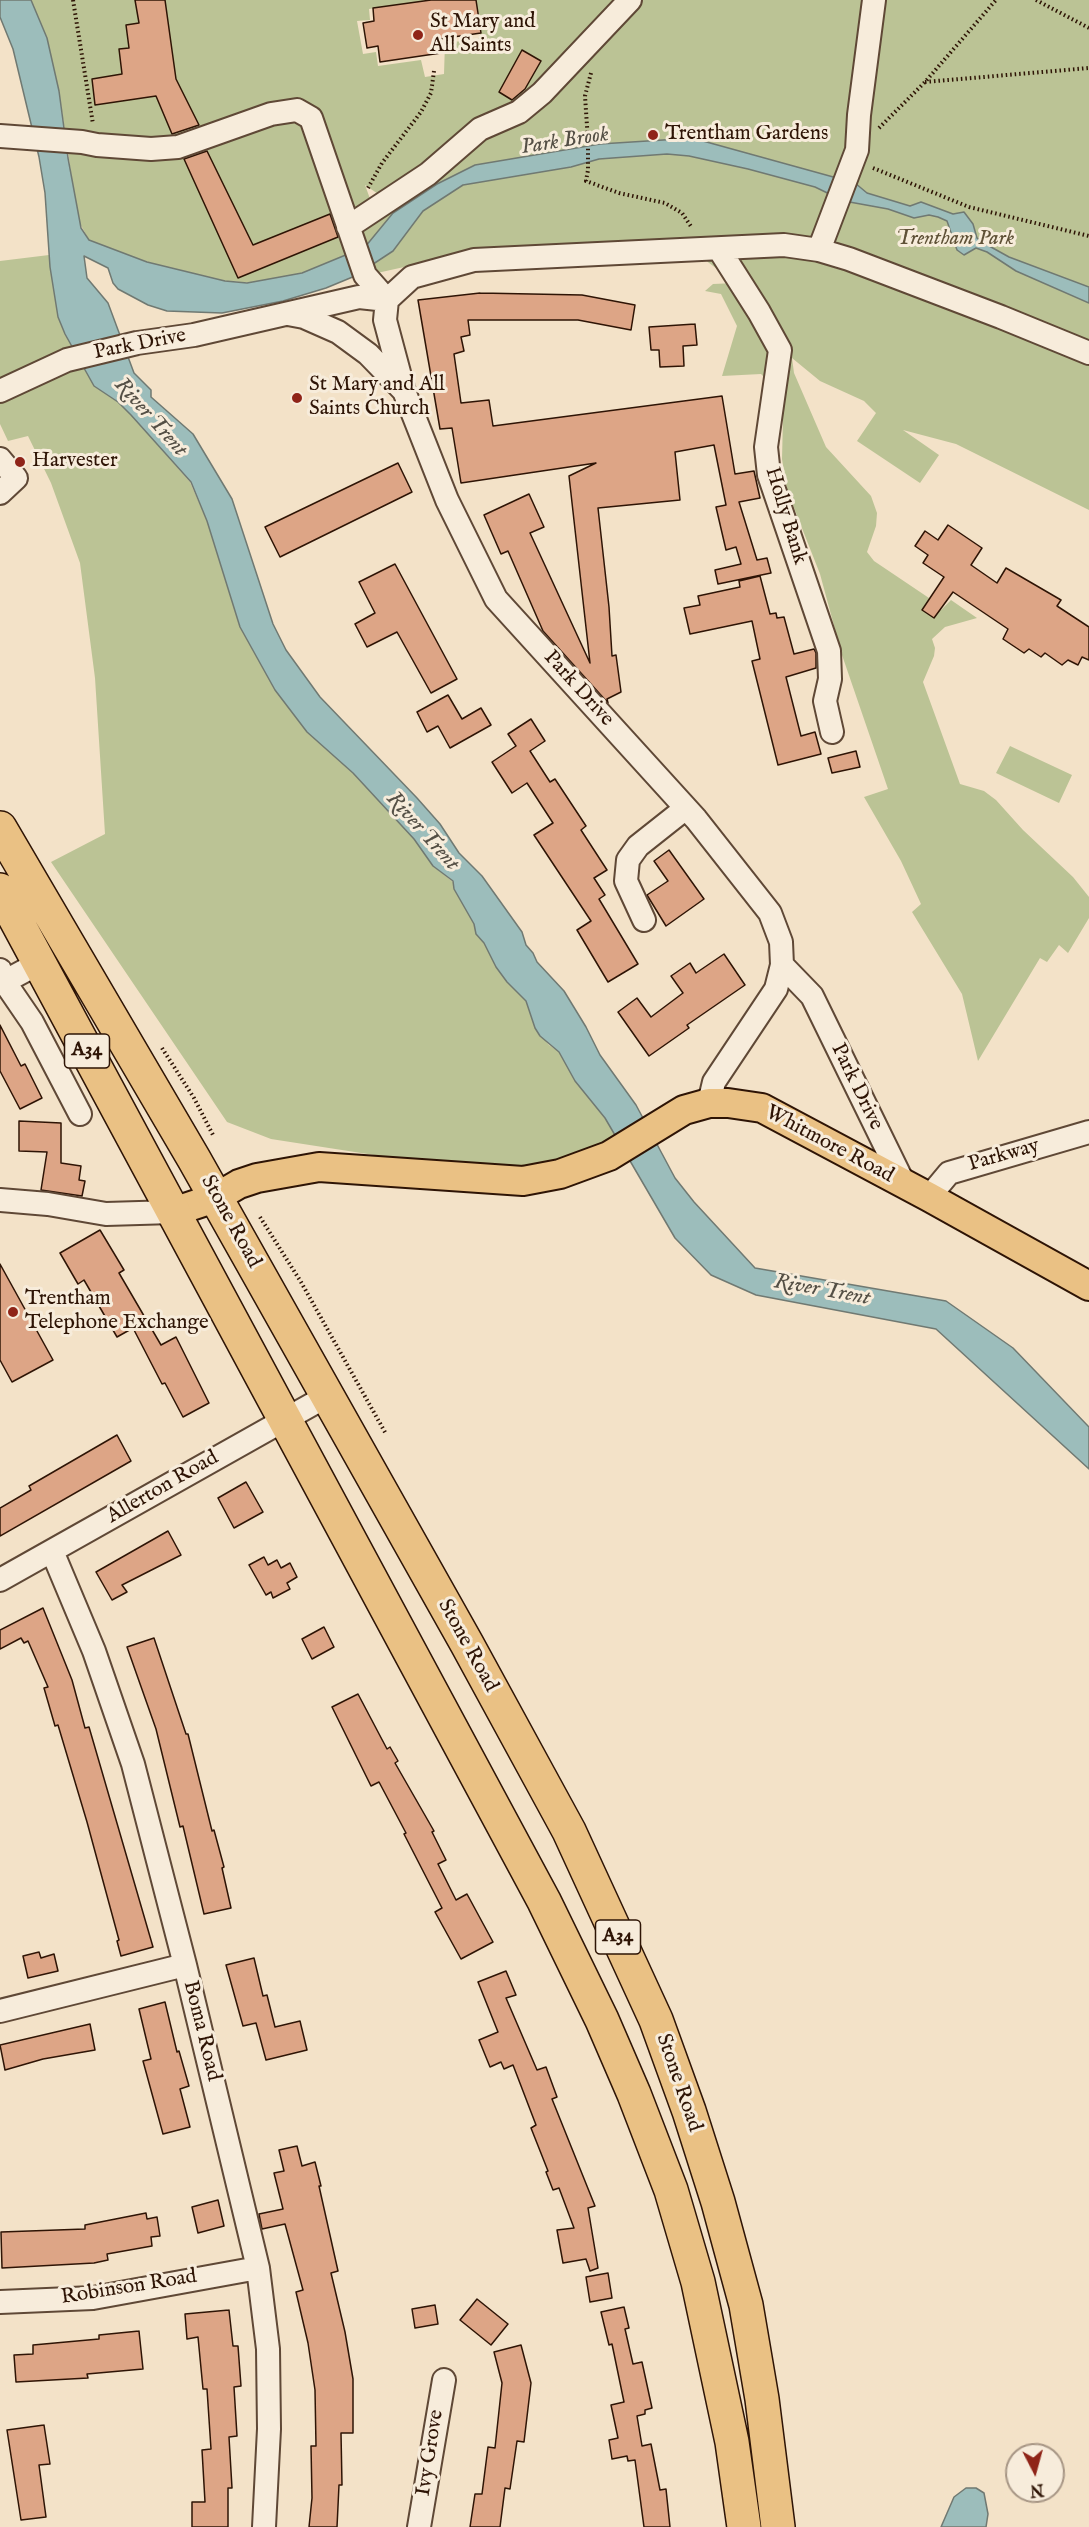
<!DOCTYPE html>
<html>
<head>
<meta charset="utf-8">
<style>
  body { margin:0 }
  #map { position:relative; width:1089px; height:2527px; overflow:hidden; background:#f3e2c8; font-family:"IM FELL English",serif }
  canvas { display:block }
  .north { position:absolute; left:1005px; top:2443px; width:60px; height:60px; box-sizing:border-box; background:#f7ecdb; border:2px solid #a79685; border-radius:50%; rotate:174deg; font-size:16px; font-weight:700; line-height:24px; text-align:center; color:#2e1405 }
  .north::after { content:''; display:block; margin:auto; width:21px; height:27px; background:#8f2418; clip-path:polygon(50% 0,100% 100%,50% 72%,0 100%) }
</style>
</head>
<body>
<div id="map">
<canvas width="1089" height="2527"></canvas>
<div class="north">N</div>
</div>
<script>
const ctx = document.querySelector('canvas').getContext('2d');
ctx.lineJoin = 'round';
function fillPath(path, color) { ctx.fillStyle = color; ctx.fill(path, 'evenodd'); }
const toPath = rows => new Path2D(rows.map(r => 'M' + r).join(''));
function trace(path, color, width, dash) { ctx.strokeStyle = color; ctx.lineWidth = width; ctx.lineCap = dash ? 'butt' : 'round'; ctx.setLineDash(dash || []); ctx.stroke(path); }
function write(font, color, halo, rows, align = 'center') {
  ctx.font = font + ' "IM FELL English",serif'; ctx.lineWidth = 6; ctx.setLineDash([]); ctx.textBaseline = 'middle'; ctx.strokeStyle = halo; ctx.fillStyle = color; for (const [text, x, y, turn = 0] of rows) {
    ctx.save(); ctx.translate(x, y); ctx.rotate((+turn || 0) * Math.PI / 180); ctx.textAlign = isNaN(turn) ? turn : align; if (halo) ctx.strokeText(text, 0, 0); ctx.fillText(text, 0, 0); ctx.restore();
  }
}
fillPath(toPath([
  [31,0,431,0,369,9,370,20,357,21,363,54,376,52,378,66,421,60,425,77,444,74,445,43,478,39,481,33,476,0,1089,0,1089,510,956,444,903,430,939,455,920,483,857,441,876,413,864,401,820,381,792,358,794,373,826,447,871,496,877,513,876,526,867,552,874,561,929,598,928,604,941,610,951,600,977,618,945,627,932,639,935,648,934,656,923,682,960,784,984,791,996,800,1023,830,1073,877,1089,897,1089,918,1068,953,1059,945,1047,962,1040,958,978,1061,962,994,912,912,921,904,901,861,864,797,888,789,842,655,820,574,787,490,782,459,783,418,780,393,761,374,722,376,737,326,721,294,705,291,713,284,736,283,693,251,481,250,368,275,352,226,384,198,365,185,373,207,345,226,353,254,302,273,257,283,225,281,147,262,89,240,78,220,59,91,47,38],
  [49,255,55,291,94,386,118,402,131,415,190,482,207,521,240,627,275,690,307,732,353,773,414,839,433,866,453,882,454,889,474,924,476,934,484,943,496,967,507,982,526,1001,535,1028,549,1045,559,1052,575,1081,605,1118,616,1137,564,1159,521,1167,387,1157,271,1139,227,1122,51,862,105,834,95,678,80,563,51,483,28,436,8,441,0,424,0,261],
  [1010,746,1072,775,1059,803,996,773]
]), '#bbc395');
const water = toPath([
  [0,0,31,0,47,38,59,91,68,158,81,228,89,240,147,262,225,281,247,283,302,273,365,247,393,213,437,184,475,165,600,144,679,139,703,141,855,183,867,193,910,206,921,202,953,214,964,212,973,224,977,238,991,247,1009,257,1089,287,1089,303,1016,271,987,252,976,248,964,255,957,250,947,221,938,217,929,215,914,218,888,209,844,201,815,187,748,169,689,156,667,154,599,159,571,167,463,185,423,211,393,251,355,276,326,288,283,301,222,313,167,311,148,305,118,289,113,283,108,268,84,256,87,278,108,303,134,373,151,390,151,397,193,434,232,499,273,624,286,650,320,697,417,798,440,824,459,853,482,876,522,932,526,945,533,953,537,962,564,991,586,1027,600,1055,636,1105,675,1178,694,1202,755,1268,946,1301,1013,1348,1089,1427,1089,1469,936,1329,756,1295,711,1275,675,1238,605,1118,575,1081,559,1052,540,1036,535,1028,526,1001,507,982,496,967,484,943,476,934,474,924,454,889,453,881,433,866,414,839,353,773,307,732,275,690,240,627,207,521,191,482,131,415,118,402,94,386,65,334,58,317,50,267,45,193,39,157,13,49,0,17,0,0],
  [966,2488,976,2488,984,2493,988,2514,986,2527,941,2527,954,2497,966,2488]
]);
fillPath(water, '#9cbdbb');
trace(water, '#707972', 1.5);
const building = toPath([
  [135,0,165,0,176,79,199,125,172,134,156,96,95,105,92,79,122,74,119,49,129,48,126,25,139,23,135,0],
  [431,0,476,0,481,33,439,39,441,53,380,62,378,46,367,48,363,23,374,21,373,8,431,0],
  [522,50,541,61,525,89,512,100,499,92,522,50],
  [207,151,253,245,330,214,338,237,238,278,184,159,207,151],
  [480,293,582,295,635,305,631,330,578,320,468,320,470,335,461,337,464,351,454,354,461,403,489,400,493,426,722,396,735,474,754,471,760,498,739,502,757,560,767,558,771,573,718,584,715,570,741,564,736,547,726,550,716,507,726,505,714,445,675,452,680,500,598,508,609,607,612,656,616,655,621,692,607,699,608,703,543,631,508,551,501,554,484,515,529,494,544,527,530,533,590,663,569,476,596,463,461,483,452,428,440,429,418,300,480,293],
  [695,324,697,345,683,346,684,366,660,367,659,350,651,350,649,327,695,324],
  [398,463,412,492,280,557,265,527,398,463],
  [948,525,982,548,971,565,997,583,1006,568,1061,600,1057,606,1089,627,1089,660,1082,657,1078,665,1068,660,1062,665,1045,653,1041,657,1029,649,1024,653,1003,639,1008,629,953,592,934,618,922,610,944,577,923,563,928,555,915,546,925,531,938,540,948,525],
  [395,564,457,679,431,693,397,632,367,647,355,624,375,613,359,582,395,564],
  [760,576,770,614,776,613,777,618,784,617,794,654,814,649,816,653,816,668,786,677,801,736,815,732,821,754,778,765,752,661,760,659,752,621,690,634,684,608,700,605,698,596,740,587,739,581,760,576],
  [448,695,462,719,481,708,491,725,450,748,438,726,427,732,417,712,448,695],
  [531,719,545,741,530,751,550,782,555,779,586,826,581,830,607,870,594,878,605,895,599,899,638,964,608,982,577,930,591,921,534,835,553,823,527,783,512,793,492,762,516,746,508,734,531,719],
  [856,751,860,767,832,773,828,758,856,751],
  [669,850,704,899,666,926,647,895,668,881,654,861,669,850],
  [724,954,745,985,687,1025,689,1028,649,1056,618,1012,637,998,651,1017,683,993,671,976,690,963,696,973,724,954],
  [0,1025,21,1066,25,1064,42,1098,20,1109,0,1071,0,1025],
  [19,1121,61,1123,61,1163,81,1166,79,1180,85,1181,82,1196,41,1190,47,1152,19,1151,19,1121],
  [100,1230,124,1270,119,1273,161,1345,176,1337,209,1403,183,1417,165,1383,162,1384,133,1328,117,1337,84,1280,78,1284,60,1253,100,1230],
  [0,1264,53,1360,12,1382,0,1360,0,1264],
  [117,1435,131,1461,0,1536,0,1508,31,1490,29,1486,117,1435],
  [246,1482,263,1512,234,1528,218,1498,246,1482],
  [168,1531,181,1555,122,1585,127,1592,112,1600,96,1572,168,1531],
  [264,1557,268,1565,277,1560,281,1568,290,1563,297,1577,287,1583,290,1589,273,1598,271,1592,266,1595,249,1565,264,1557],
  [43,1608,72,1680,85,1728,89,1727,153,1947,121,1956,117,1941,119,1940,87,1822,58,1725,55,1726,44,1688,48,1687,28,1641,24,1643,21,1638,0,1649,0,1630,43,1608],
  [324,1627,334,1647,312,1659,302,1639,324,1627],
  [154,1638,186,1734,188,1734,212,1831,214,1830,224,1867,222,1868,231,1908,204,1914,183,1826,180,1827,156,1729,127,1647,154,1638],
  [358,1694,387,1749,390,1747,398,1761,395,1763,434,1831,432,1832,446,1860,438,1864,456,1900,467,1894,493,1942,461,1959,435,1912,442,1908,404,1834,406,1833,379,1782,371,1786,332,1707,358,1694],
  [39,1952,41,1958,54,1954,58,1971,28,1978,23,1956,39,1952],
  [254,1958,263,1996,267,1995,275,2027,300,2021,307,2050,266,2060,256,2023,243,2026,226,1965,254,1958],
  [506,1971,516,1995,506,1998,537,2070,546,2067,557,2097,552,2099,595,2206,588,2208,598,2268,590,2271,586,2259,563,2263,557,2230,574,2228,559,2188,553,2190,546,2172,548,2171,531,2128,536,2125,513,2065,504,2069,501,2062,490,2067,479,2040,498,2032,478,1982,506,1971],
  [165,2002,177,2052,179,2051,189,2086,180,2089,190,2127,163,2134,143,2061,151,2059,139,2009,165,2002],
  [90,2024,95,2050,43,2059,5,2070,0,2045,90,2024],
  [297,2146,302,2166,315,2162,321,2186,319,2186,338,2271,331,2273,345,2332,353,2379,353,2433,341,2433,342,2485,339,2485,337,2527,309,2527,312,2498,311,2446,316,2446,315,2390,308,2343,296,2292,303,2290,285,2224,262,2229,259,2214,283,2209,274,2173,284,2171,279,2150,297,2146],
  [218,2200,224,2226,198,2233,192,2207,218,2200],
  [146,2213,147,2219,157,2217,160,2236,151,2237,152,2246,107,2254,108,2260,94,2263,2,2268,1,2232,85,2229,85,2225,146,2213],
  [608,2273,612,2298,590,2302,586,2277,608,2273],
  [477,2299,508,2324,491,2345,460,2320,477,2299],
  [435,2305,438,2324,415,2328,412,2309,435,2305],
  [624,2307,629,2328,625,2329,633,2364,642,2362,652,2408,645,2410,645,2414,637,2416,642,2446,651,2444,660,2490,666,2489,670,2527,644,2527,635,2460,628,2461,627,2456,612,2459,609,2440,618,2438,611,2405,624,2402,612,2344,609,2345,601,2312,624,2307],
  [229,2310,233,2346,238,2346,241,2386,234,2387,237,2436,229,2437,232,2488,228,2488,228,2527,192,2527,192,2502,205,2502,202,2450,211,2449,207,2389,203,2389,198,2337,187,2339,185,2314,229,2310],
  [139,2331,143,2369,87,2374,88,2378,16,2382,14,2355,33,2354,33,2345,99,2339,99,2335,139,2331],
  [521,2345,531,2383,524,2442,517,2441,510,2489,505,2488,500,2527,470,2527,475,2494,482,2494,488,2447,495,2448,502,2383,494,2352,521,2345],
  [44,2425,50,2464,39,2465,46,2517,21,2520,7,2430,44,2425]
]);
fillPath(building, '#dda586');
trace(building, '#2e1405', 1.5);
const minor = toPath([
  [0,136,82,142,97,145,151,149,178,147,271,114,297,110,311,118,365,275,387,300],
  [348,227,428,174,480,129,519,112,542,93,630,0],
  [719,249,759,312,780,350,766,447,769,475,829,651,830,679,825,701,832,732],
  [819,250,857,150,859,115,874,0],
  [387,300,385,320,404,391,447,500,496,599,696,819,770,913,781,942,782,965,812,996,904,1184],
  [387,300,412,277,474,260,784,245,819,250,849,259,1001,317,1089,353],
  [288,314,304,317,338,332,368,354,403,390],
  [0,391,67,360,137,343,194,335,359,297,387,300],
  [0,459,16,478,0,493],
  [644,920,626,881,628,860,638,846,686,808],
  [0,970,4,981,32,1022,80,1114],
  [0,984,39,963],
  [709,1103,714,1082,776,989,782,965],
  [929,1197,949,1173,1089,1132],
  [0,1200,48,1204,106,1214,173,1212],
  [52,1551,94,1651,133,1764,185,1965,258,2268,268,2349,269,2429,264,2527],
  [0,1580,327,1396],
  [0,2011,185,1965],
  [0,2302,93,2298,258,2268],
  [419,2527,444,2380]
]);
const major = toPath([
  [173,1212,215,1198,239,1184,257,1178,319,1167,523,1181,560,1174,609,1156,684,1110,709,1103,728,1103,762,1108,929,1197,1089,1286]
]);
const highway = toPath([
  [0,828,194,1159,467,1644,569,1831,656,2020,689,2111,718,2202,746,2305,762,2399,778,2527],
  [0,890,544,1901,602,2020,634,2094,671,2190,698,2282,732,2442,744,2527]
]);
trace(minor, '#5f4836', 26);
trace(major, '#2e1405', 32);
trace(highway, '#2e1405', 36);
trace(toPath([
  [73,0,93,124],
  [1036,0,1089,28],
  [591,73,585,96,588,141,588,170,586,181,619,193,665,203,682,213,692,228],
  [925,82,1089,68],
  [879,128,925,82,996,0],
  [873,168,969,207,1089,236],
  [368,188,382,163,421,112,431,93,434,71],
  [162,1048,194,1098,213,1135],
  [260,1217,301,1282,386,1434]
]), '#2e1405', 4, [1.5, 3]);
trace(minor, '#f7ecdb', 22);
trace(major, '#eac184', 28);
trace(highway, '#eac184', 33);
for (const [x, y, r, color] of [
  [418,35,6,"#8f2418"],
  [653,135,6,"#8f2418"],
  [297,398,6,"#8f2418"],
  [20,462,6,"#8f2418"],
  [13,1312,6,"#8f2418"]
]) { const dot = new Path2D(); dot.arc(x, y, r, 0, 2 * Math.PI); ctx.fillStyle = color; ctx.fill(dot); trace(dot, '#f7ecdb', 2); }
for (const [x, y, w] of [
  [87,1051,45],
  [618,1937,45]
]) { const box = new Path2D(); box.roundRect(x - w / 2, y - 17, w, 34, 4.5); ctx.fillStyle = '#f7ecdb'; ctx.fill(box); trace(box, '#2e1405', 1.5); }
write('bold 20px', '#2e1405', null, [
  ["A34",87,1051],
  ["A34",618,1937]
]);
write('21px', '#2e1405', '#f7ecdb', [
  ["St Mary and",430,23],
  ["All Saints",430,47],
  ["Trentham Gardens",665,135],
  ["St Mary and All",309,386],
  ["Saints Church",309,410],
  ["Harvester",32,462],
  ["Trentham",25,1300],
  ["Telephone Exchange",25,1324]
], 'left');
write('italic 21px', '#5f5137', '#f7ecdb', [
  ["Trentham Park",955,240]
]);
write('21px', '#2e1405', '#f7ecdb', [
  ["Park Drive",140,345,-11],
  ["Holly Bank",785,516,73],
  ["Park Drive",578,689,48],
  ["Park Drive",856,1087,64],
  ["Whitmore Road",829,1145,28],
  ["Parkway",1004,1156,-16],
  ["Stone Road",230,1222,61],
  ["Allerton Road",163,1488,-30],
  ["Stone Road",467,1646,61],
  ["Boma Road",201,2031,76],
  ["Stone Road",678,2083,71],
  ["Robinson Road",129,2288,-9],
  ["Ivy Grove",431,2453,-81]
]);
write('italic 22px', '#544f45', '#f7ecdb', [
  ["Park Brook",565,142,-9],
  ["River Trent",150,418,48],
  ["River Trent",422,832,48],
  ["River Trent",822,1291,10]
]);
</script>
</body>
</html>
